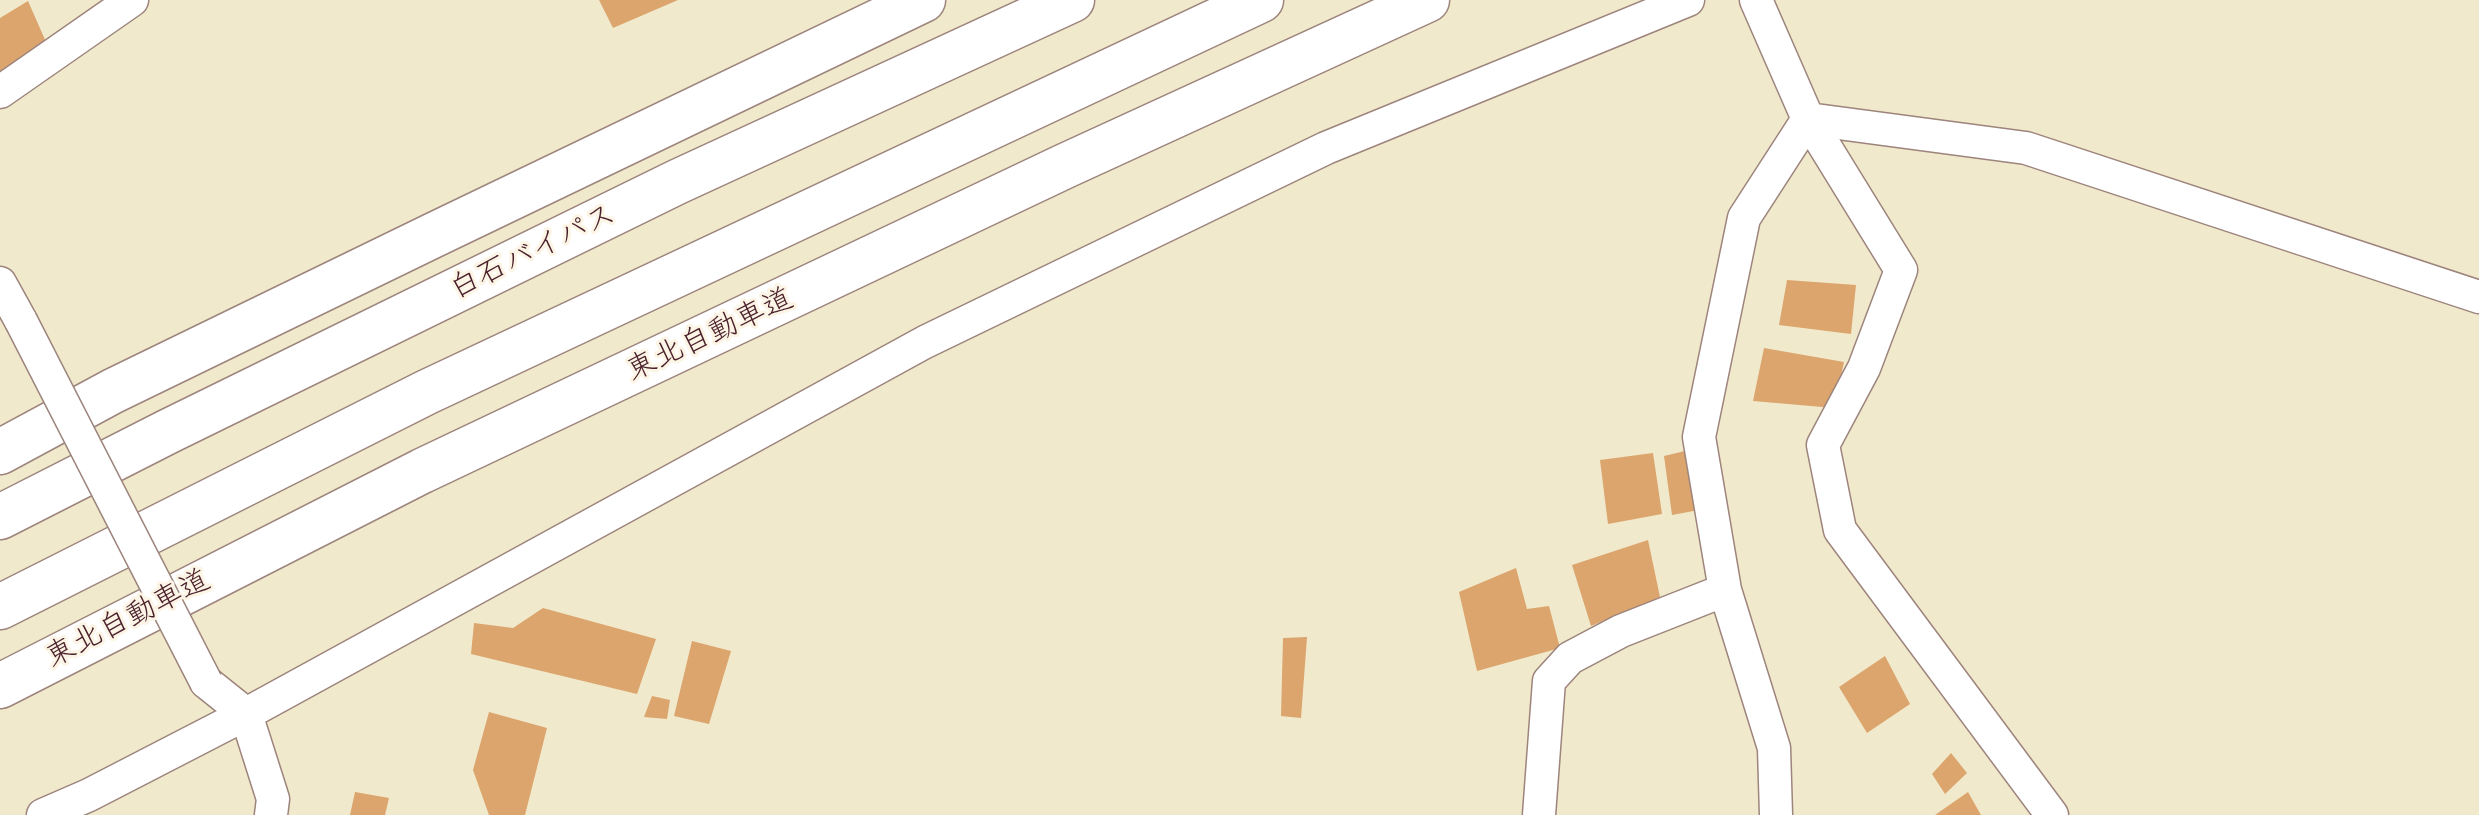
<!DOCTYPE html>
<html>
<head>
<meta charset="utf-8">
<style>
  body { margin:0 }
  canvas { display:block; background:#f0e9cc }
</style>
</head>
<body>
<canvas width="2479" height="815"></canvas>
<script>
const ctx = document.querySelector('canvas').getContext('2d');
ctx.lineJoin = 'round';
function fillPath(path, color) { ctx.fillStyle = color; ctx.fill(path, 'evenodd'); }
const toPath = rows => new Path2D(rows.map(r => 'M' + r).join(''));
function trace(path, color, width, dash) { ctx.strokeStyle = color; ctx.lineWidth = width; ctx.lineCap = dash ? 'butt' : 'round'; ctx.setLineDash(dash || []); ctx.stroke(path); }
function write(font, color, halo, rows, align = 'center') {
  ctx.font = font + ' "Patrick Hand","Klee One",sans-serif'; ctx.lineWidth = 6; ctx.setLineDash([]); ctx.textBaseline = 'middle'; ctx.strokeStyle = halo; ctx.fillStyle = color; for (const [text, x, y, turn = 0] of rows) {
    ctx.save(); ctx.translate(x, y); ctx.rotate((+turn || 0) * Math.PI / 180); ctx.textAlign = isNaN(turn) ? turn : align; if (halo) ctx.strokeText(text, 0, 0); ctx.fillText(text, 0, 0); ctx.restore();
  }
}
fillPath(toPath([
  [599,0,678,0,613,28],
  [28,1,46,42,0,73,0,18],
  [1787,280,1856,285,1851,334,1779,325],
  [1764,348,1844,362,1834,408,1753,401],
  [1693,449,1699,510,1672,515,1664,456],
  [1653,453,1662,514,1608,524,1600,460],
  [1648,540,1660,597,1591,626,1572,565],
  [1516,568,1527,609,1549,606,1560,648,1477,671,1459,592],
  [543,608,656,639,637,694,471,654,474,623,513,628],
  [1307,637,1301,718,1281,716,1283,638],
  [692,641,731,651,709,724,674,716],
  [1885,656,1910,704,1867,733,1839,687],
  [652,696,670,700,667,719,644,717],
  [489,712,547,728,525,815,489,815,473,770],
  [1951,753,1967,773,1945,794,1932,774],
  [355,792,389,798,385,815,350,815],
  [1968,792,1981,815,1935,815]
]), '#dca56d');
const minor = toPath([
  [1756,0,1808,119,1901,270,1864,368,1823,445,1840,530,2052,815],
  [0,92,132,0],
  [1808,119,2026,148,2479,297],
  [0,283,21,321],
  [206,682,246,714,273,799,271,815],
  [43,815,89,795,246,714,925,342,1326,148,1688,0],
  [1539,815,1549,681,1570,658,1621,631,1725,590],
  [1776,815,1774,748,1725,590,1699,437,1744,218,1808,119]
]);
const trunk = toPath([
  [0,452,113,391,436,234,923,0],
  [0,517,169,431,677,182,1072,0]
]);
const motorway = toPath([
  [0,607,427,392,1261,0],
  [0,686,422,471,1065,166,1427,0]
]);
trace(minor, '#9d847c', 35);
trace(trunk, '#9d847c', 47);
trace(motorway, '#9d847c', 47);
trace(minor, '#fff', 32);
trace(trunk, '#fff', 44);
trace(motorway, '#fff', 44);
const minorBridge = toPath([
  [21,321,206,682]
]);
trace(minorBridge, '#9d847c', 35, []);
trace(minorBridge, '#fff', 32);
write('30px', '#4a1f2b', '#fcf5e5', [
  ["白石バイパス",533,252,-26],
  ["東北自動車道",710,335,-25],
  ["東北自動車道",128,619,-27]
]);
</script>
</body>
</html>
